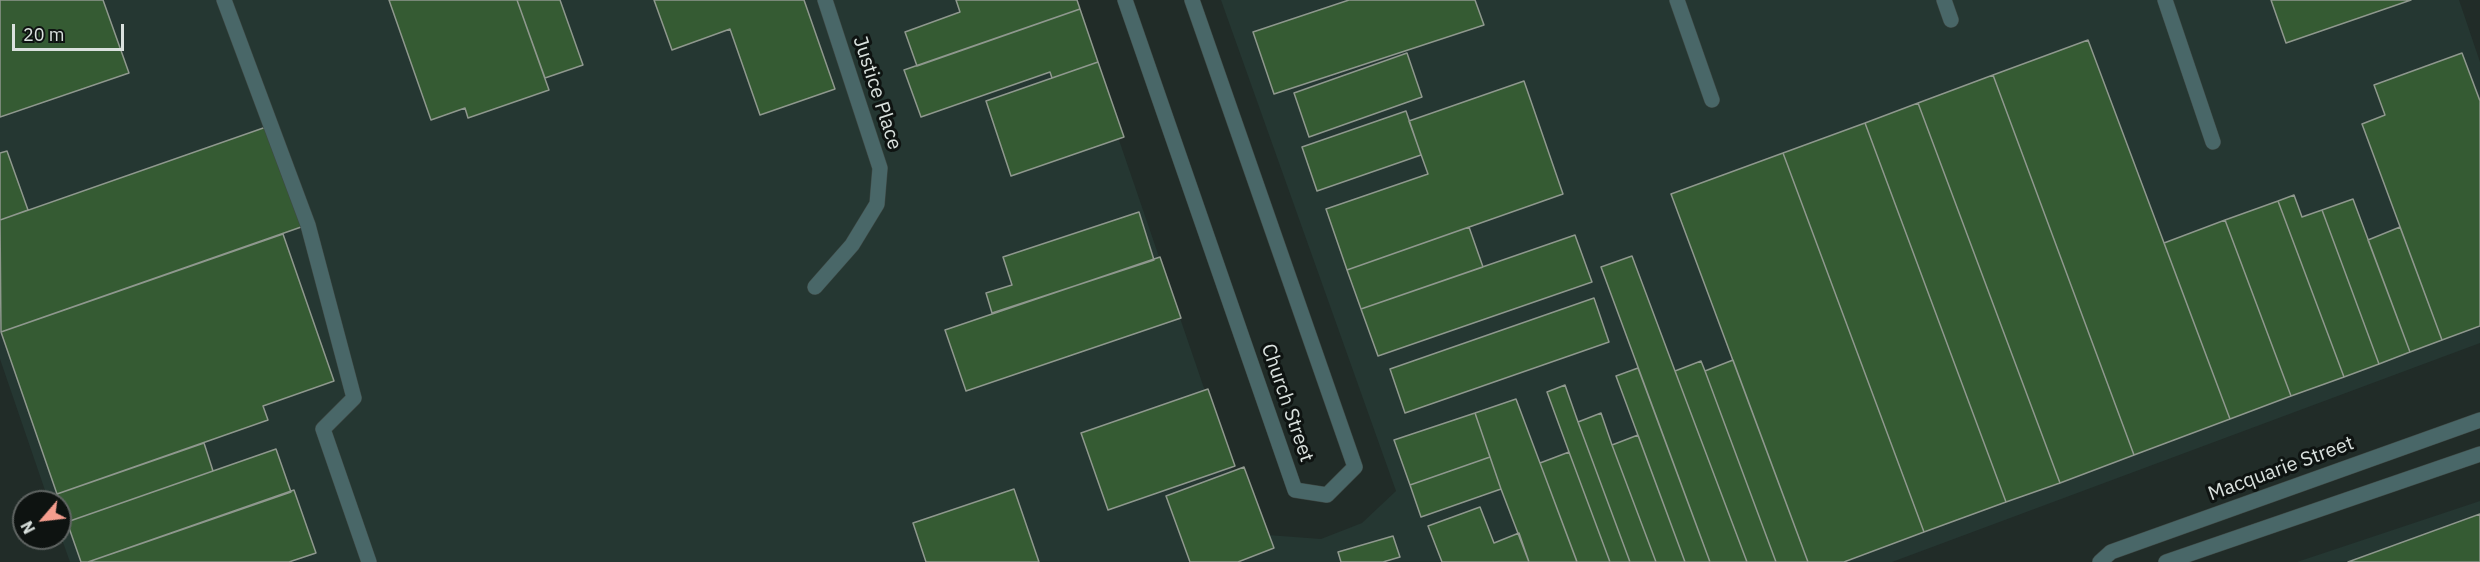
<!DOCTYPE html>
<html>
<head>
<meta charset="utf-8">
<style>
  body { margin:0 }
  #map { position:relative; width:2480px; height:562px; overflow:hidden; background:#212c28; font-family:"IBM Plex Sans",sans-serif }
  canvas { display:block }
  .north { position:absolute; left:12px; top:490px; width:60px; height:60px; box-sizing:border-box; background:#0e1311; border:2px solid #606563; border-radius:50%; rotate:242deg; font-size:16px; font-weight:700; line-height:24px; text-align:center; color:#dae1de }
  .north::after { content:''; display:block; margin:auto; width:21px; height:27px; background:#f59d8e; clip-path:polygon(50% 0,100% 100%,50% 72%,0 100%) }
  .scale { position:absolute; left:12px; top:24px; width:112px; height:27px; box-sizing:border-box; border:3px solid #dae1de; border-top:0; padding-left:8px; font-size:18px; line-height:21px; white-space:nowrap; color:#dae1de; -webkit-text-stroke:4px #0e1311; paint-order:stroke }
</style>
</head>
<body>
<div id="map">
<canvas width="2480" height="562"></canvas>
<div class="north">N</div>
<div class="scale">20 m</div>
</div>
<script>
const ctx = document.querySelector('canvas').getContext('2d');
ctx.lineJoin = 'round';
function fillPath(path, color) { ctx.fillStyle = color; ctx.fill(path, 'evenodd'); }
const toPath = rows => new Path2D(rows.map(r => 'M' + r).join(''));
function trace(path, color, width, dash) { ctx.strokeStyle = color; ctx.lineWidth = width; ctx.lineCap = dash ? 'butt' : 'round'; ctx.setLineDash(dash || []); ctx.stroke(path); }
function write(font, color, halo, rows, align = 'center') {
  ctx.font = font + ' "IBM Plex Sans",sans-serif'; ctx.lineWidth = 6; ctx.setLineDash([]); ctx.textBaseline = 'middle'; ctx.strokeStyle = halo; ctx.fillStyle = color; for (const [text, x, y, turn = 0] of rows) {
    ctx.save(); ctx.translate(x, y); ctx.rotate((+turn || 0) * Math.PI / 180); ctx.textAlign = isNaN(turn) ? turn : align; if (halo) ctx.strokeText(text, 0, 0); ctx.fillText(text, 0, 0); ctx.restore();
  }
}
fillPath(toPath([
  [0,0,1071,0,1254,534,1321,539,1362,523,1396,491,1221,0,2459,0,2480,62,2480,343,1892,562,70,562,60,534,60,502,49,502,0,359],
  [2480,501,2480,562,2297,562]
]), '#253732');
const building = toPath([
  [0,0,103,0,129,73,0,117,0,0],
  [389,0,517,0,549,90,468,118,465,108,431,120,389,0],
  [517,0,560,0,583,65,545,78,517,0],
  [654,0,804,0,835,89,760,115,730,29,672,50,654,0],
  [956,0,1077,0,1080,9,917,66,905,32,960,12,956,0],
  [1349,0,1475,0,1484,25,1274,94,1253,32,1349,0],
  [2271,0,2411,0,2286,43,2271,0],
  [1080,9,1098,62,1052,78,1050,72,921,117,904,70,1080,9],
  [2088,40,2230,419,2134,455,1993,75,2088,40],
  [1407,53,1422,97,1309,137,1294,93,1407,53],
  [2462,53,2480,101,2480,326,2442,340,2362,124,2385,115,2374,85,2462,53],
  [1098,62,1124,137,1011,176,986,101,1098,62],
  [1993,75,2134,455,2060,483,1918,103,1993,75],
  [1524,81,1563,194,1347,270,1326,209,1428,174,1409,121,1524,81],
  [1918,103,2060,483,2006,502,1865,123,1918,103],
  [1406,111,1421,155,1317,191,1302,147,1406,111],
  [1865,123,2006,502,1924,532,1783,153,1865,123],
  [269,126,304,226,1,332,0,220,269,126],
  [7,151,28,210,0,220,0,153,7,151],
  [1783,153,1924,532,1844,562,1808,562,1671,194,1783,153],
  [2294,195,2302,217,2322,210,2379,364,2344,377,2278,201,2294,195],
  [2353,199,2410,352,2379,364,2322,210,2353,199],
  [2278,201,2344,377,2291,396,2225,220,2278,201],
  [1139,212,1154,260,992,313,986,293,1012,285,1003,257,1139,212],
  [2225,220,2291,396,2230,419,2164,243,2225,220],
  [1469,227,1483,267,1361,309,1347,270,1469,227],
  [2400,227,2442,340,2410,352,2368,240,2400,227],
  [283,234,334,381,263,406,268,420,57,494,1,332,283,234],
  [1575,235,1592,282,1378,356,1361,309,1575,235],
  [1632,256,1675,371,1747,562,1710,562,1601,267,1632,256],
  [1160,257,1181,318,966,391,945,330,1160,257],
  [1594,298,1609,342,1405,413,1390,369,1594,298],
  [1733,360,1808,562,1776,562,1705,371,1733,360],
  [1701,361,1705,371,1776,562,1747,562,1675,371,1701,361],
  [1638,368,1710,562,1685,562,1616,376,1638,368],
  [1565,385,1578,422,1630,562,1610,562,1569,452,1547,392,1565,385],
  [1208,389,1235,466,1108,510,1081,433,1208,389],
  [1516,399,1540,463,1577,562,1529,562,1501,489,1475,413,1516,399],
  [1475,413,1490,457,1410,485,1394,440,1475,413],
  [1601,413,1612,445,1656,562,1630,562,1578,422,1601,413],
  [1638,435,1685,562,1656,562,1612,445,1638,435],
  [204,443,213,471,67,522,57,494,204,443],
  [276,449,291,492,88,562,81,562,67,522,276,449],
  [1569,452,1610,562,1577,562,1576,559,1540,463,1569,452],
  [1490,457,1501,489,1421,517,1410,485,1490,457],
  [1244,467,1274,548,1238,562,1190,562,1166,496,1244,467],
  [1014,489,1039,562,926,562,913,523,1014,489],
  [294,490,316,553,289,562,88,562,294,490],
  [1480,507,1494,543,1519,533,1529,562,1442,562,1428,526,1480,507],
  [2480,514,2480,562,2348,562,2480,514],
  [1393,536,1400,557,1383,562,1341,562,1338,552,1393,536]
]);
fillPath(building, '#355b33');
trace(building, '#8f988e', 1.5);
const service = toPath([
  [224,0,308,225,354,398,323,429,369,562],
  [1677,0,1712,100],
  [1944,0,1951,20],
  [2165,0,2213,142],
  [815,287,852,245,877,204,880,168,825,0]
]);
const minor = toPath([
  [1125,0,1295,490,1327,495,1355,467,1192,0],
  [2100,562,2111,552,2480,420],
  [2166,562,2480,454]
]);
trace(service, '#3f4945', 16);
trace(minor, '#3f4945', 16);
trace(service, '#496768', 15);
trace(minor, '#496768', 15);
write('20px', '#dae1de', '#0e1311', [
  ["Justice Place",877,93,72],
  ["Church Street",1287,403,71],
  ["Macquarie Street",2281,469,-20]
]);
</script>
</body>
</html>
